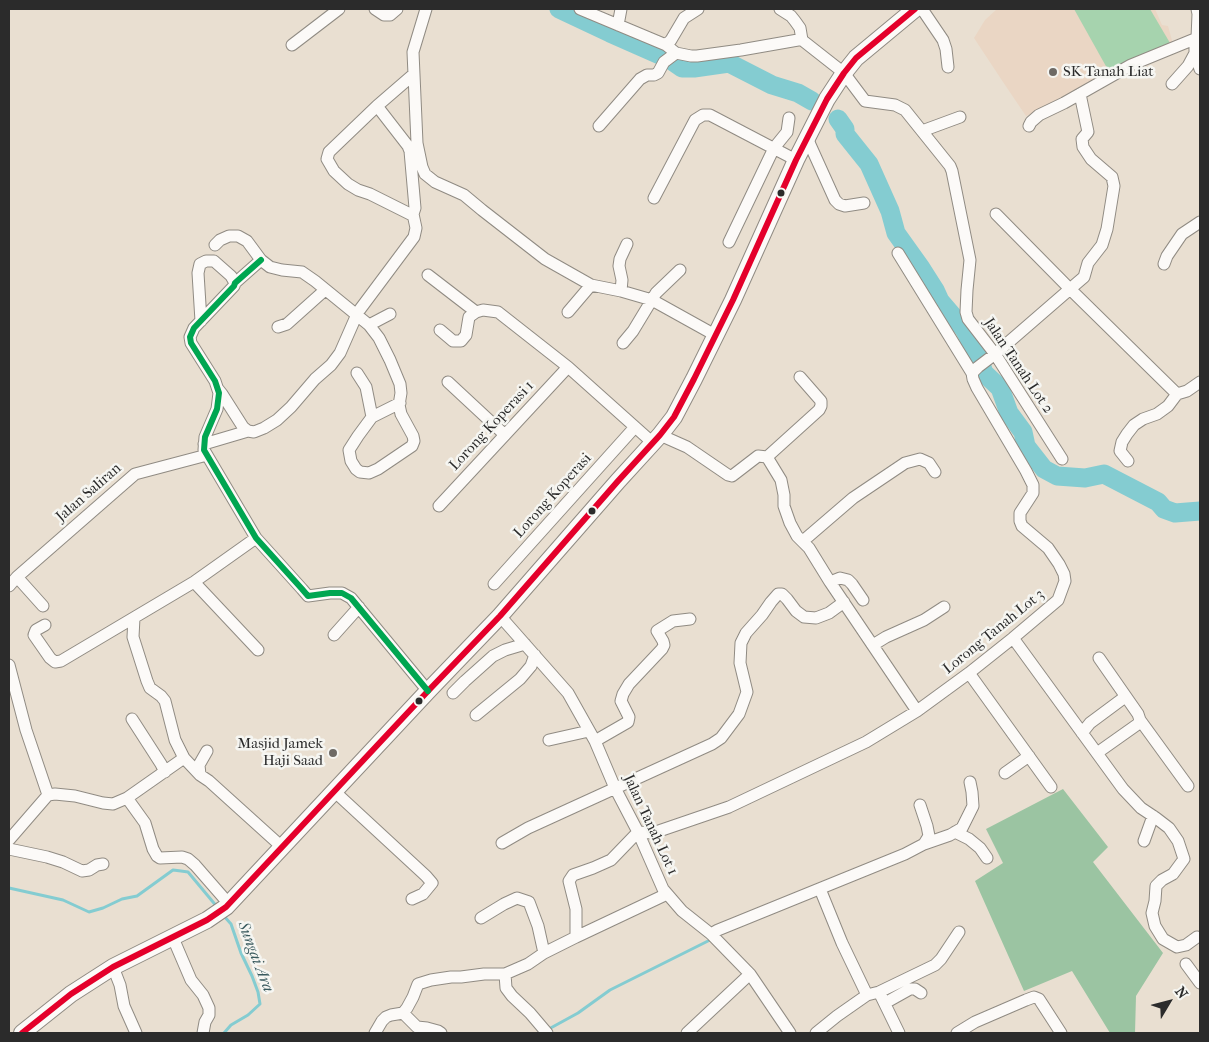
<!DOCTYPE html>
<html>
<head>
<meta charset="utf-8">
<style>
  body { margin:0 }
  #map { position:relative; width:1209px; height:1042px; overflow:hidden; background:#e9dfd1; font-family:"IM FELL French Canon",serif }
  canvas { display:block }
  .frame { position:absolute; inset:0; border:10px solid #2b2b2b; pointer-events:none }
  .north { position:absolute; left:1144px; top:977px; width:50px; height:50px; -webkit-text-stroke:4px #f6f6f2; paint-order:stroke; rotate:53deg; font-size:14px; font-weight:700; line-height:20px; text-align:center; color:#2b2b2b }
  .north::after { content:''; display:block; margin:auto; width:18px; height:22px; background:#2b2b2b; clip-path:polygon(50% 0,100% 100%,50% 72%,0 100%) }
</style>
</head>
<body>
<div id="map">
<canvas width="1209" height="1042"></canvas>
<div class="frame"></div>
<div class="north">N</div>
</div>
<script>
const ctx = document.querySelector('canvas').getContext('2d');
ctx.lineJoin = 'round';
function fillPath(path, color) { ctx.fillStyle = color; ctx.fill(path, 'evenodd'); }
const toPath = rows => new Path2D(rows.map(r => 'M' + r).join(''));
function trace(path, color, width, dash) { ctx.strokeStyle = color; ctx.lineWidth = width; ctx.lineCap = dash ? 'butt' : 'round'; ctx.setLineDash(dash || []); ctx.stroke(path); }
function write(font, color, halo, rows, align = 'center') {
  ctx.font = font + ' "IM FELL French Canon",serif'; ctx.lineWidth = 5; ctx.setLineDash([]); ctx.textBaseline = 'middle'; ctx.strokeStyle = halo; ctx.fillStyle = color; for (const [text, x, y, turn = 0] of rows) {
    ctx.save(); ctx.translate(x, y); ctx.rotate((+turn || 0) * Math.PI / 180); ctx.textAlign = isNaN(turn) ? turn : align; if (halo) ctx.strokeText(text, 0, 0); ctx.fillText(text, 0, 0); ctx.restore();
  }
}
fillPath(toPath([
  [997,9,1155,9,1162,25,1168,26,1173,44,1059,102,1026,116,1003,82,974,38,985,20]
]), '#ead6c4');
fillPath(toPath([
  [1074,9,1150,9,1170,43,1112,77]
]), '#a6d3ae');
fillPath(toPath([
  [1063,789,1108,847,1093,862,1163,953,1136,996,1135,1033,1110,1033,1072,971,1024,991,975,881,1003,863,986,829]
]), '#9bc4a2');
trace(toPath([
  [9,888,63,900,89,912,103,908,122,899,137,896,173,870,181,871,188,872,218,908],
  [223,915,231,924,241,953,252,976,258,992,260,1004,248,1015,231,1025,224,1033],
  [547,1030,578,1013,610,990,710,940]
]), '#84ccd1', 3);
trace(toPath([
  [559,9,610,33,669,59,682,68,694,68,729,63,772,85,798,93,812,101],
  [838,119,845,129,845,134,869,164,890,211,896,233,921,268,935,290,940,301,964,329,979,358,984,373,1000,388,1009,413,1023,432,1026,446,1044,469,1057,476,1085,478,1104,474,1158,502,1164,509,1175,513,1200,511]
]), '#84ccd1', 19);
const street = toPath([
  [375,9,384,15,390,15,397,9],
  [426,9,413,52,417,143,422,167,425,174,435,182,464,195,482,210,545,259,591,285,621,291,652,300,715,335],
  [580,9,666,45,676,53,691,56,697,56,741,50,798,40,802,40,844,73,865,101,895,105,905,110,950,166,952,171,970,260,967,290,966,312,968,319,995,354,1062,459],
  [780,9,791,16,795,21,800,28,802,40],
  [922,9,943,40,946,49,948,67],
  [1197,9,1198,14,1197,38,1200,39],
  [618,25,621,9],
  [292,45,339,9],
  [666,45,671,40,684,18,698,9],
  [1172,84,1188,66,1195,53],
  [377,106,408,146,410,151,416,147],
  [599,126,640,79,647,75,654,75,658,73,664,62,676,53],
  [1029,126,1031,122,1039,115,1064,103,1131,65,1197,38,1195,46,1195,53,1200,69],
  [922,131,960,117],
  [807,138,835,200,839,204,845,206,864,203],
  [410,151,415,208,413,214,410,214,370,194,358,190,348,184,334,171,327,159,329,152,377,106,414,74],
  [654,198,695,120,703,115,710,115,796,160],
  [996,214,1070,289,1084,277,1088,263,1102,245,1107,229,1114,186,1112,177,1091,159,1083,147,1082,139,1088,132,1080,94],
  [729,242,774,148,787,132,789,118],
  [215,245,220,240,229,236,238,236,247,241,261,260,270,267,282,270,302,272,315,281,369,325,379,338,390,360,400,384,401,393,399,405,401,414,413,436,414,441,412,446,378,469,369,473,360,472,356,469,351,461,349,450,358,436,372,417,400,403],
  [261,260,235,283,234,286,194,328,190,337,191,343,215,381,219,393,217,409,205,437,204,450,256,538,302,589,308,596,330,593,342,593,351,598,428,691],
  [1164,264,1167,256,1182,234,1200,222],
  [428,275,476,312],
  [621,291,622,280,619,266,620,259,627,244],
  [568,312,591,285],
  [201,321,198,273,200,264,206,261,214,261,231,276,235,283],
  [369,325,390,314],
  [278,327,287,324,325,290],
  [440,330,453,341,461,341,466,335,469,317,476,312,483,310,498,312,568,367,653,443],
  [623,343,633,331,656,293,680,270],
  [357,373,366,387,372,417],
  [972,373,978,367,995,354,1070,289,1177,394,1187,391,1200,382],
  [448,382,505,435],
  [218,389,222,394,243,427,248,431],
  [660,435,687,447,728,475,732,476,758,456,767,457,781,480,784,495,784,506,790,523,797,536,809,548,830,582,917,711],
  [204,444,248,431,254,432,264,428,277,420,291,407,315,379,331,365,340,353,358,312,414,237,416,228,413,214],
  [767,457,819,410,821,406,821,401,800,377],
  [1128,461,1120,451,1122,442,1127,434,1134,425,1143,419,1157,414,1168,406,1177,394],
  [439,506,568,367],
  [803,541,853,498,905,463,920,459,929,463,935,472],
  [17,577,43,606],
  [194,582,258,650],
  [830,582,840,578,848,580,852,584,863,600],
  [494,584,635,427],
  [9,586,17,577,135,474,207,455],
  [500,616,568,693,595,741,615,788,638,832,663,889,682,911,711,934,750,974,790,1033],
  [134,618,133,637,147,681,150,688,161,696,165,701,175,740,184,758,200,775,209,781,282,847],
  [45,625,36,630,34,635,50,658,55,662,61,661,194,582,256,538],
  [334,635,359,607],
  [1013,638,1123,789,1141,808,1156,818,1169,828,1178,841,1184,859,1173,874,1162,880,1156,886,1155,901,1152,913,1155,926,1163,939,1177,947,1186,945,1197,937],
  [873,645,886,637,924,620,944,607],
  [1099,658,1138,714,1140,720,1188,786],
  [9,665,26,730,48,795],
  [969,673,1051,787],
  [453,693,465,681,493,656,505,650,525,644],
  [476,715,520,679,531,666,535,655],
  [132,719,161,764,165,772],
  [1082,733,1090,723,1125,697],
  [549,740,589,731],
  [595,741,628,722,629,717,621,701,623,694,629,684,662,649,664,645,663,641,657,631,673,621,690,619],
  [1097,753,1138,724,1140,720],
  [1005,773,1029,756],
  [200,775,199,765,207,751],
  [334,791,426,876,432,883,423,894,412,899],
  [127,798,145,823,153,849,157,856,160,858,182,857,188,859,195,865,229,904],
  [920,805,927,826,929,836,924,844],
  [955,832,969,839,980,848,987,858],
  [9,840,48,795,55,794,75,796,103,803,113,804,127,798,184,758],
  [1144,841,1153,816],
  [502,843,528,828,712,744,721,738,739,714,747,692,740,663,741,643,746,633,762,615,771,602,778,594,782,594,787,599,796,611,804,617,816,618,829,613,844,602],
  [9,849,47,857,63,862,82,871,89,870,97,865,103,864],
  [820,889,842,943,867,995],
  [481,918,504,904,517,898,529,902,538,926,544,953],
  [711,934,718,930,905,854,924,844,950,835,962,828,973,806,972,792,970,782],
  [576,937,667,894],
  [173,938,191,980,203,995,209,1008,209,1015,205,1022,203,1033],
  [1186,964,1200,983],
  [113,967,120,985,124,1006,136,1033],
  [505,974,506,988,512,996,530,1013,547,1033],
  [879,992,899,1033],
  [885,1003,910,989,915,989,921,993],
  [403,1013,407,1008,413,997,418,984,431,980,451,977,461,977,484,974,505,974,528,964,544,953,576,937,576,909,569,881,573,875,593,868,611,860,638,832,653,833,729,807,866,742,917,711,969,673,1013,638,1058,600,1065,581,1064,574,1059,564,1048,548,1022,526,1020,521,1020,513,1033,493,1033,485,1026,471,977,388,973,379,972,373,898,253],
  [375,1033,382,1021,386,1017,391,1015,403,1013,417,1027,427,1028,438,1031,441,1033],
  [687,1033,750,974],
  [816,1033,837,1016,867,995,879,992,935,965,941,959,959,932],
  [957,1033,975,1022,1026,1000,1034,997,1039,999,1061,1033]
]);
const secondary = toPath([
  [22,1033,71,994,113,967,207,920,226,907,428,691,500,616,618,481,660,435,674,417,694,379,733,300,796,160,827,99,844,73,856,58,915,9]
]);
trace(street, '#908b83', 13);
trace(secondary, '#908b83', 18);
trace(street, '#fcfaf8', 11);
trace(secondary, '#fcfaf8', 16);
trace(toPath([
  [22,1033,71,994,113,967,207,920,226,907,428,691,500,616,618,481,660,435,674,417,694,379,733,300,796,160,827,99,844,73,856,58,915,9]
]), '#e4002b', 6);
trace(toPath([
  [261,260,235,283,234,286,194,328,190,337,191,343,215,381,219,393,217,409,205,437,204,450,256,538,302,589,308,596,330,593,342,593,351,598,428,691]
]), '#00a651', 6);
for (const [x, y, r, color] of [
  [1053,72,5,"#6e6a65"],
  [781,193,4.5,"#2b2b2b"],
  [592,511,4.5,"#2b2b2b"],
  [419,701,4.5,"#2b2b2b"],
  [333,753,5,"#6e6a65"]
]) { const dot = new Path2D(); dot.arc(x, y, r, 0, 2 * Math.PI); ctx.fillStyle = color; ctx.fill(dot); trace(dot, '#f6f6f2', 2); }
write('15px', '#2b2b2b', '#f6f6f2', [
  ["SK Tanah Liat",1063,72],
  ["Masjid Jamek",323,744,"right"],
  ["Haji Saad",323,761,"right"]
], 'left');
write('15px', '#2b2b2b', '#f6f6f2', [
  ["Jalan Tanah Lot 2",1018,366,56],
  ["Lorong Koperasi 1",492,426,-47],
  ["Jalan Saliran",89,493,-41],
  ["Lorong Koperasi",553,496,-48],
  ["Lorong Tanah Lot 3",994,632,-39],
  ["Jalan Tanah Lot 1",650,825,65]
]);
write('italic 16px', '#38595d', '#f6f6f2', [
  ["Sungai Ara",255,957,69]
]);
</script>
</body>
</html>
